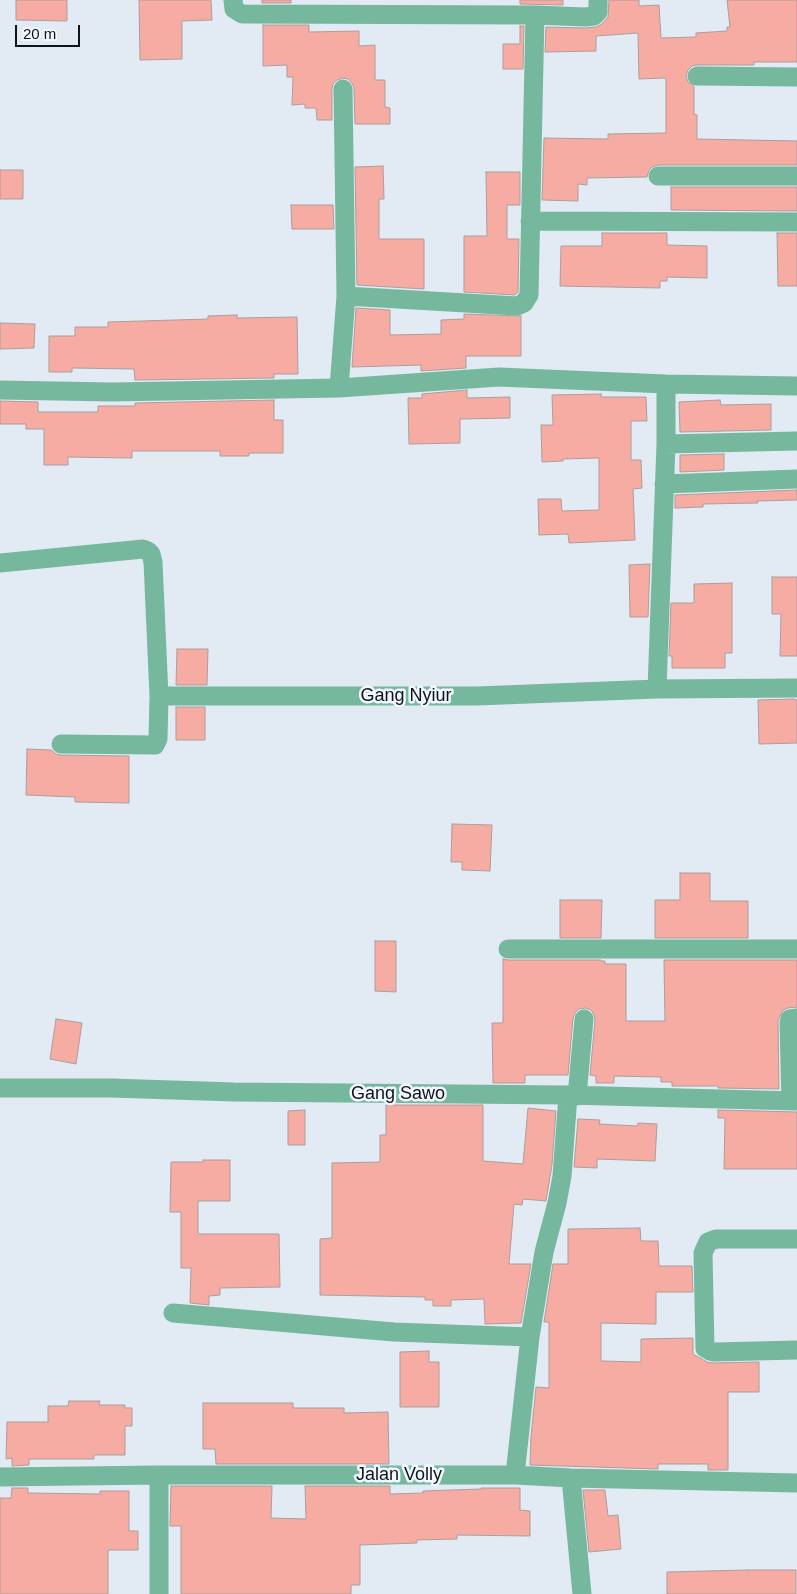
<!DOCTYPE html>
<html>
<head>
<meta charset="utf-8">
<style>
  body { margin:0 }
  #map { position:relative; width:797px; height:1594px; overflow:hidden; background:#e2eaf3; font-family:Helvetica,sans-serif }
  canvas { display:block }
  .scale { position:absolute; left:15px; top:25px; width:65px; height:22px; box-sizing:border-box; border:2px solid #111417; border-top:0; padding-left:6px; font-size:15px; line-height:18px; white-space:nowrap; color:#111417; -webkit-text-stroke:4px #f1f7ff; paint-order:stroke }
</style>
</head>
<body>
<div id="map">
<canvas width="797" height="1594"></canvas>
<div class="scale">20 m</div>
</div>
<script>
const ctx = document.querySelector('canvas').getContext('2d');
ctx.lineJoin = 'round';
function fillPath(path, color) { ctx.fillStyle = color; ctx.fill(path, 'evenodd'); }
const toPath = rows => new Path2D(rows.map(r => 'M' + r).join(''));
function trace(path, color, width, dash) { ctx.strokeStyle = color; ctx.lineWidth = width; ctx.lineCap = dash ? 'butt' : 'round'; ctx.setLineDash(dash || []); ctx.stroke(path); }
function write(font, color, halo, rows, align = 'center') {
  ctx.font = font + ' Helvetica,sans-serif'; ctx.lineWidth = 5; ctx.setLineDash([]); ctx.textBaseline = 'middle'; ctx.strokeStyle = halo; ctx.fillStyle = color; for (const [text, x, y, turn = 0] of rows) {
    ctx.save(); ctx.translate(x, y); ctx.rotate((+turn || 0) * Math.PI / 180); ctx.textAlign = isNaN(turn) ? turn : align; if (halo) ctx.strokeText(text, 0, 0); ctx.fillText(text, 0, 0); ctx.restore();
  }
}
const building = toPath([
  [16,0,67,0,67,21,16,20,16,0],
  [139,0,211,0,212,20,182,21,182,59,140,60,139,0],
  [262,0,291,0,291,3,262,3,262,0],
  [520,0,563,0,563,5,520,4,520,0],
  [609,0,639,0,639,6,659,5,661,38,696,37,696,33,727,31,727,27,730,27,727,0,797,0,797,62,754,62,754,65,697,65,692,66,688,70,686,76,688,82,694,86,694,114,697,115,697,139,797,141,797,165,658,165,652,167,649,170,647,177,587,178,587,185,578,184,578,201,542,200,544,138,608,139,608,134,666,133,666,78,639,79,638,33,596,36,596,51,545,52,546,27,585,28,596,27,602,24,608,17,609,0],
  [263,25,309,25,309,32,359,31,359,46,375,45,375,80,385,80,385,107,390,108,390,124,355,124,354,88,352,83,348,79,343,78,337,80,333,84,332,89,332,120,317,120,316,108,305,108,305,104,292,105,293,77,287,77,287,65,263,66,263,25],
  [520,26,524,26,523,69,503,69,503,44,520,44,520,26],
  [383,166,384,199,379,199,379,239,424,239,424,289,357,285,355,167,383,166],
  [0,170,23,170,23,199,0,199,0,170],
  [486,172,520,172,520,205,507,205,507,239,519,239,518,292,515,295,464,292,464,236,487,236,486,172],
  [671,187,797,187,797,211,671,210,671,187],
  [291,205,333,205,334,229,292,229,291,205],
  [602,233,667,233,667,245,707,246,707,278,667,277,667,281,660,281,660,288,560,286,561,246,602,246,602,233],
  [777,233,797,233,797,286,778,286,777,233],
  [356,308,390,310,390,335,441,334,441,320,464,319,464,314,521,316,521,356,466,356,466,368,421,371,421,365,352,367,356,308],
  [237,315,237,318,297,317,298,374,274,374,274,378,135,380,134,369,72,368,72,372,49,372,49,336,75,336,75,327,108,327,108,322,208,319,208,316,237,315],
  [0,323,35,324,34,348,0,349,0,323],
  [467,390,467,398,510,397,510,418,460,419,460,443,409,444,408,398,422,398,422,394,467,390],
  [601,394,601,397,646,397,647,421,631,421,631,460,641,460,642,488,633,489,635,540,569,543,568,534,539,535,538,499,561,499,562,511,599,510,599,458,563,459,563,461,542,462,541,425,553,425,552,395,601,394],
  [274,400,274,420,283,420,283,453,249,453,249,456,220,456,220,451,132,451,132,458,68,457,68,465,44,465,44,429,26,429,26,424,0,424,0,401,38,402,38,412,98,412,98,406,135,406,135,403,274,400],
  [720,400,721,405,771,404,771,430,680,432,679,402,720,400],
  [724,454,724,470,680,472,680,455,724,454],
  [797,490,797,500,757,501,758,503,703,504,703,507,675,508,675,495,797,490],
  [650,564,648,617,630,617,629,565,650,564],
  [772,577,797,577,797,656,780,656,781,614,772,614,772,577],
  [732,583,732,653,725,653,725,668,672,668,672,656,669,656,671,603,694,603,694,584,732,583],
  [177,649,208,649,207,685,176,685,177,649],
  [793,699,797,700,797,743,759,744,758,700,793,699],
  [176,707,205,707,205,740,176,740,176,707],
  [27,749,51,750,56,754,61,755,129,756,129,803,75,802,75,797,26,795,27,749],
  [452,824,492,825,490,871,462,870,462,862,451,862,452,824],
  [680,873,710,873,710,901,748,901,748,938,655,938,655,900,680,900,680,873],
  [560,900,602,900,601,938,560,938,560,900],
  [375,941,396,941,396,992,375,991,375,941],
  [503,959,508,960,601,960,601,961,605,961,605,964,626,964,626,1021,665,1021,664,960,797,960,797,1007,788,1008,783,1010,778,1021,779,1089,718,1088,718,1086,672,1086,672,1082,661,1082,661,1077,614,1076,614,1083,596,1083,596,1076,590,1075,595,1020,594,1015,591,1010,585,1008,579,1009,575,1013,573,1018,568,1075,525,1075,525,1083,493,1083,492,1023,503,1023,503,959],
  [56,1019,82,1023,76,1064,50,1059,56,1019],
  [386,1105,483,1105,483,1161,523,1164,528,1108,556,1111,552,1165,546,1201,523,1199,522,1205,514,1204,509,1264,531,1264,521,1323,485,1324,484,1299,451,1300,451,1306,433,1306,433,1300,425,1300,425,1297,320,1295,320,1239,332,1238,332,1163,380,1162,380,1135,386,1135,386,1105],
  [305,1110,305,1145,288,1145,288,1111,305,1110],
  [718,1110,797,1112,797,1169,724,1169,725,1118,718,1118,718,1110],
  [578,1119,600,1120,599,1124,637,1126,638,1123,657,1124,655,1161,597,1159,597,1168,574,1167,578,1119],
  [203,1160,230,1160,230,1201,198,1201,198,1234,279,1234,280,1287,220,1288,220,1295,209,1296,209,1305,190,1303,191,1268,181,1268,181,1212,170,1212,171,1162,203,1162,203,1160],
  [640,1228,641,1241,658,1241,659,1266,692,1266,693,1292,656,1292,656,1324,601,1323,601,1361,641,1362,641,1339,693,1338,693,1354,707,1362,714,1363,759,1362,759,1392,728,1392,728,1470,708,1470,708,1464,658,1464,658,1469,530,1465,531,1436,536,1387,549,1388,549,1322,544,1322,553,1264,568,1264,568,1229,640,1228],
  [429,1351,429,1362,439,1362,439,1407,400,1407,400,1352,429,1351],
  [69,1401,100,1401,99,1405,125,1405,125,1408,132,1408,132,1426,125,1426,125,1455,94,1455,94,1459,29,1459,29,1465,12,1466,12,1458,6,1459,7,1422,48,1422,48,1406,68,1406,69,1401],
  [203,1403,293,1403,293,1408,344,1408,344,1413,388,1412,389,1464,216,1464,215,1449,203,1449,203,1403],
  [171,1486,272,1486,271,1518,306,1519,305,1486,390,1486,390,1494,423,1493,423,1491,481,1489,481,1488,520,1488,520,1510,530,1511,530,1536,457,1535,457,1539,417,1540,417,1543,360,1545,360,1585,351,1585,351,1594,181,1594,181,1526,170,1526,171,1486],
  [12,1488,28,1488,28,1493,100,1494,100,1491,129,1491,129,1531,138,1531,138,1550,108,1550,108,1594,0,1594,0,1498,11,1498,12,1488],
  [583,1490,605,1490,608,1516,618,1515,621,1549,589,1552,583,1490],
  [747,1570,796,1570,796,1594,667,1594,667,1572,747,1570]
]);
fillPath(building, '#f6aba3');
trace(building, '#ab9e9c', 1);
trace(toPath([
  [233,0,234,9,242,14,535,15,585,17,594,16,598,12,598,0],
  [697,76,797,77],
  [658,176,797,176],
  [530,221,797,222],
  [346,296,517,306,524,303,529,295,535,15],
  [339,388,346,296,343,89],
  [0,390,112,392,339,388,499,377,666,384,797,386],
  [666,444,797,441],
  [664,484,797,479],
  [0,563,143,549,148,551,151,554,153,562,159,696],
  [657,689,666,444,666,384],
  [61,744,155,745,158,739,159,696,477,696,657,689,797,688],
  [508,949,797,949],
  [0,1088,111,1088,234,1092,568,1095,797,1101],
  [577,1096,584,1019],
  [791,1101,789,1023,790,1019,797,1018],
  [797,1239,716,1239,708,1242,703,1253,705,1348,710,1351,714,1352,797,1350],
  [173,1313,394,1332,530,1337],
  [515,1475,530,1337,544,1252,557,1203,562,1176,568,1095],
  [0,1477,159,1475,515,1475,571,1478,797,1483],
  [571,1478,582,1594],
  [159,1594,159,1475]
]), '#76b89e', 19);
write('18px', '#111417', '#f1f7ff', [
  ["Gang Nyiur",406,696],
  ["Gang Sawo",398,1094],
  ["Jalan Volly",399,1475]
]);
</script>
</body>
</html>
